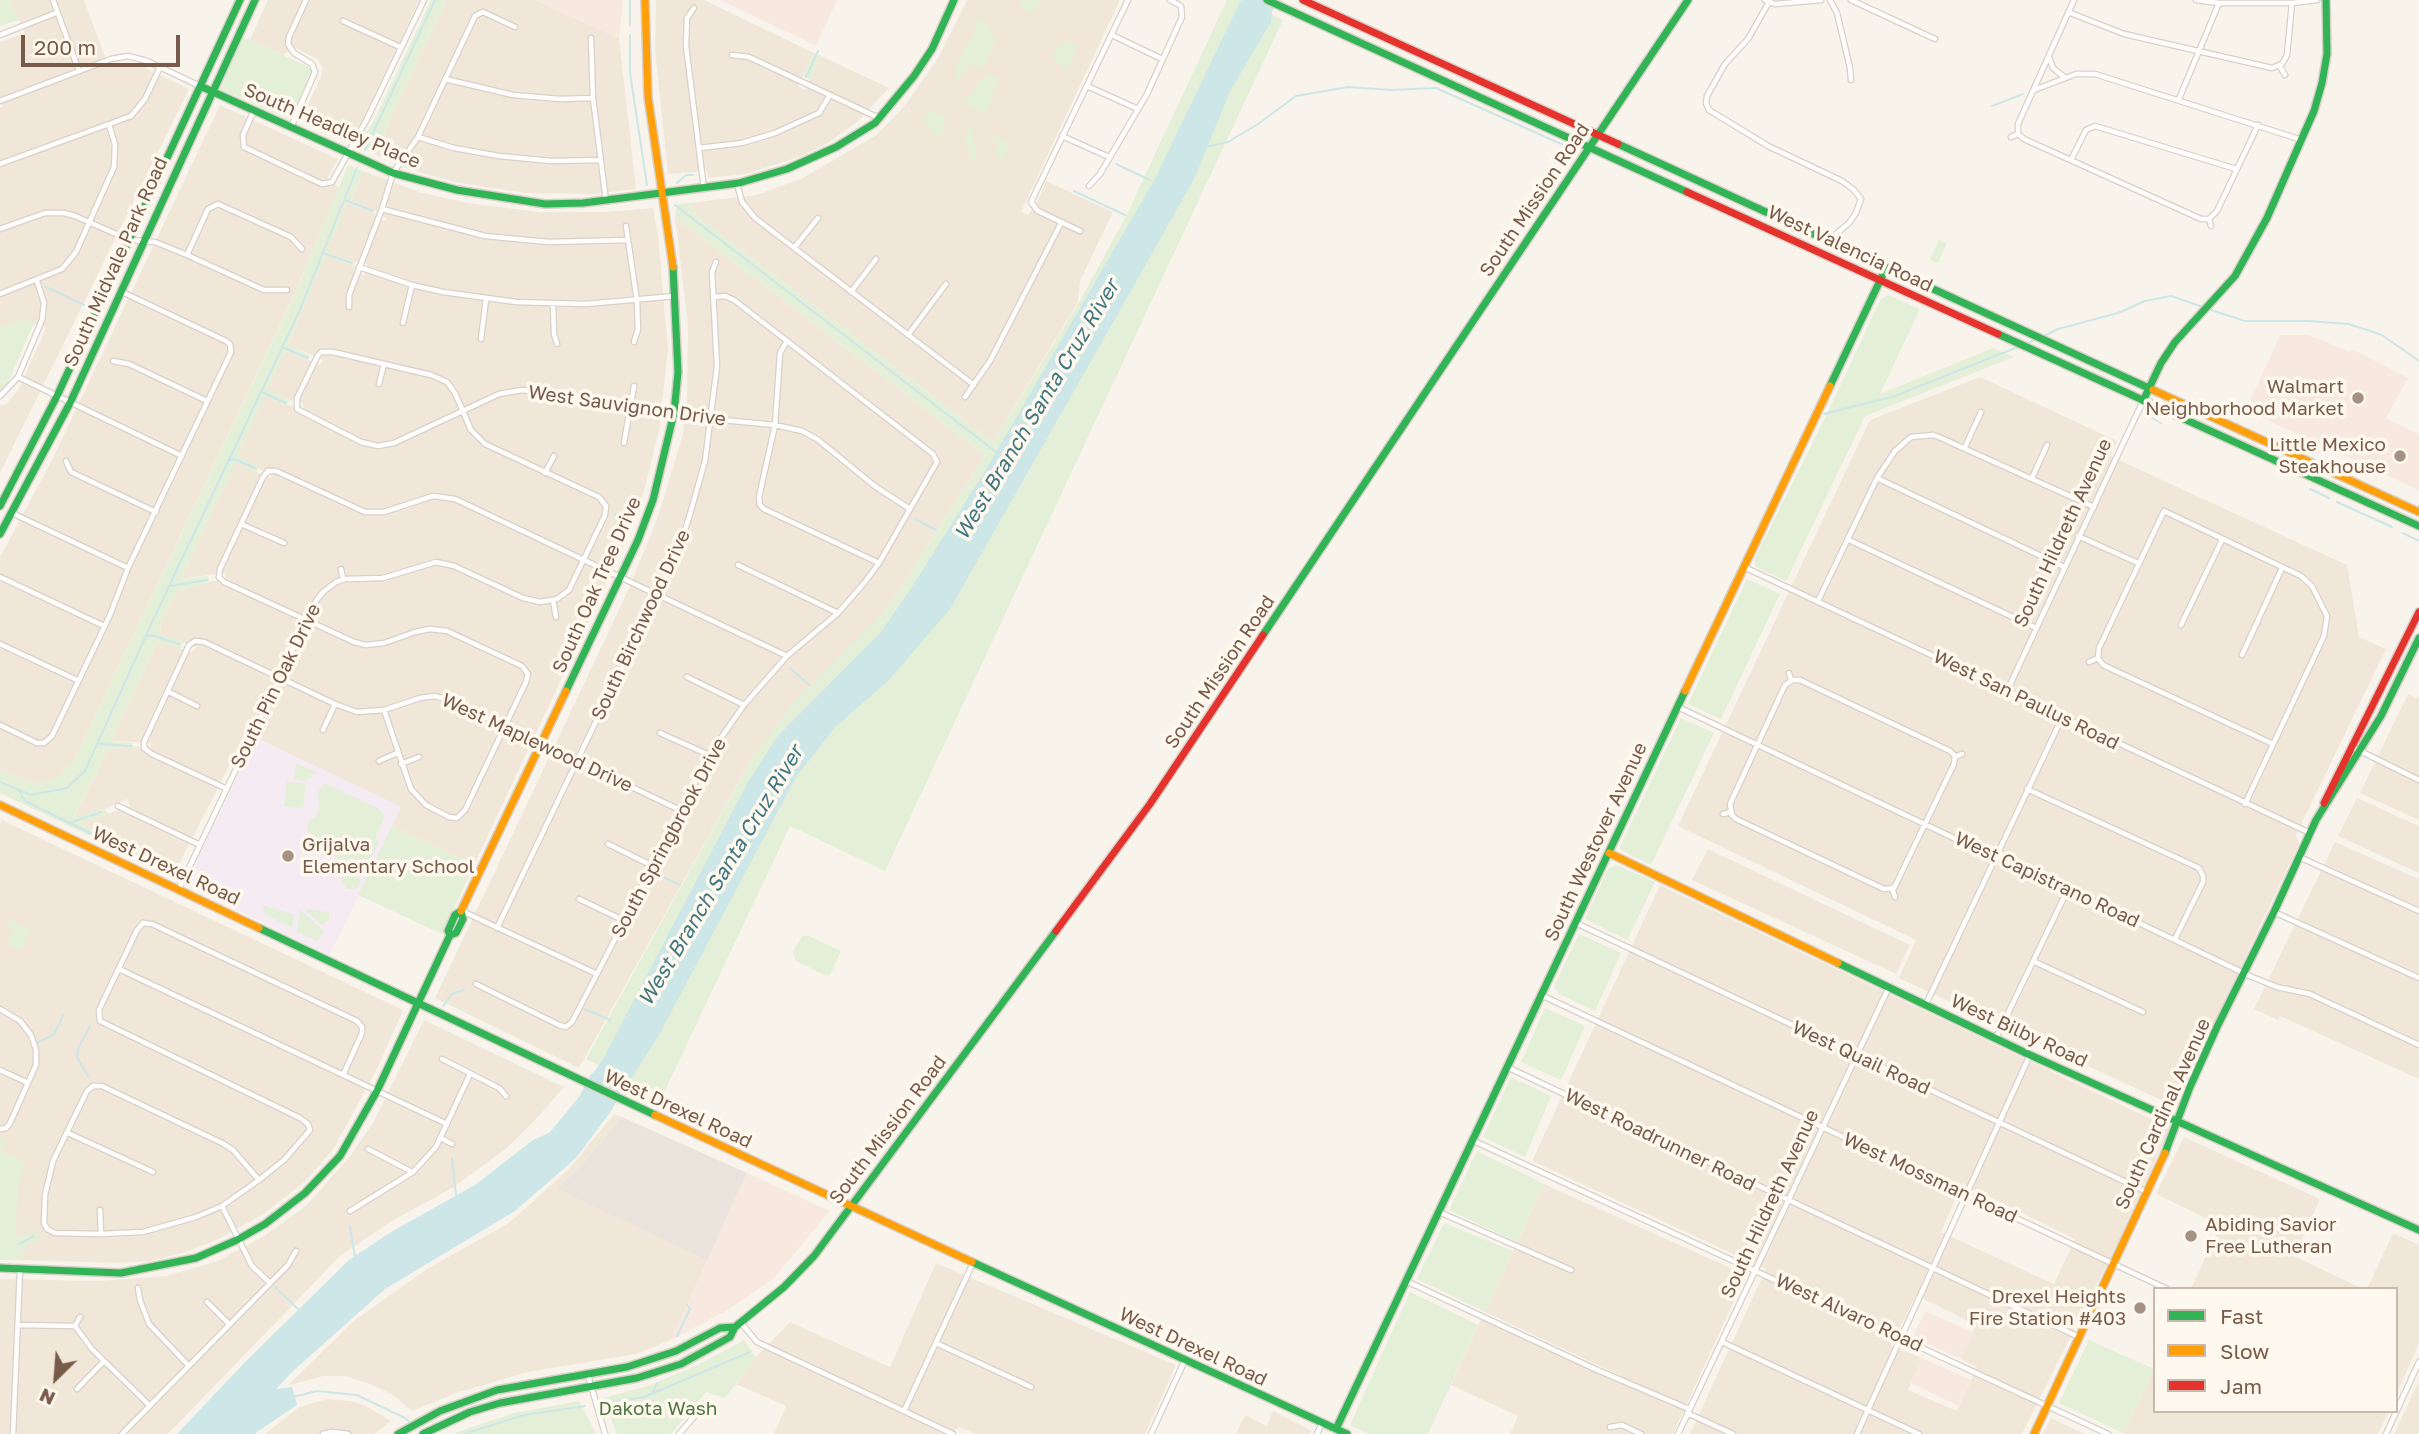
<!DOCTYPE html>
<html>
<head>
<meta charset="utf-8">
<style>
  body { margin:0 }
  #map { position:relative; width:2419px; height:1434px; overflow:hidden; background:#f8f4ec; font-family:"Golos Text",sans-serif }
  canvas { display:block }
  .legend { position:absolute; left:2153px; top:1287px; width:245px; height:126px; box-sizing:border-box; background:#fff8ee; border:2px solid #c9b9ac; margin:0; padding:9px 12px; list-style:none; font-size:21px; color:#785b4a }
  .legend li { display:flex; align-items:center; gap:14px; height:35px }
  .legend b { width:35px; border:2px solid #c9b9ac }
  .north { position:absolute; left:21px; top:1343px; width:70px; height:70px; -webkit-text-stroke:5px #fff8ee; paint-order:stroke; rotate:205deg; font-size:19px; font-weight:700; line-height:28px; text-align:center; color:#785b4a }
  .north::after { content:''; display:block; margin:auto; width:24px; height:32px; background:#785b4a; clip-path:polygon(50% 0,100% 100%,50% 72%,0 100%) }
  .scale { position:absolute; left:21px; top:35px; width:159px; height:32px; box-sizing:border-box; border:4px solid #785b4a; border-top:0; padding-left:9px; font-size:21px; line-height:24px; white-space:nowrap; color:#785b4a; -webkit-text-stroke:5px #fff8ee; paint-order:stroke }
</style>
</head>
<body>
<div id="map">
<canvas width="2419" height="1434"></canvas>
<ul class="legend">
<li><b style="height:9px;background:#30b455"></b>Fast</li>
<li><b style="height:9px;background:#ff9f0a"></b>Slow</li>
<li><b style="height:9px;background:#e5322d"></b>Jam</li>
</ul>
<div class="north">N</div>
<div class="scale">200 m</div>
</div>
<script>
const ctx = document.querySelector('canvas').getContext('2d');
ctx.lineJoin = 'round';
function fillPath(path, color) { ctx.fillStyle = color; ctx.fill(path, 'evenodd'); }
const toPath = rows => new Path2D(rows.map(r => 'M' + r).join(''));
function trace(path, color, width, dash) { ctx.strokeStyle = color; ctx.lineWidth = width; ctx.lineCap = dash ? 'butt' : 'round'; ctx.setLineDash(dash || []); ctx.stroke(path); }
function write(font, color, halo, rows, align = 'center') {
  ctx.font = font + ' "Golos Text",sans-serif'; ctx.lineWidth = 7; ctx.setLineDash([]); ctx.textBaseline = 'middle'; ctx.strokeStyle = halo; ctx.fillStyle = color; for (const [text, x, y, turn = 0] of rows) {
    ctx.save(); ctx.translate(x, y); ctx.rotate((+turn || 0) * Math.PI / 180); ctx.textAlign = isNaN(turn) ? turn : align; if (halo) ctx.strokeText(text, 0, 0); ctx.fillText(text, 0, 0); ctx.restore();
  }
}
fillPath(toPath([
  [10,0,84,0,109,67,122,64,140,65,189,89,0,473,0,403,1,406,6,404,19,389,46,328,22,320,0,328,0,108,3,106,0,99,0,42,25,33],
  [268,0,419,0,364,119,346,142,300,121,321,77,322,67,318,60,294,47,283,55,250,40],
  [446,0,536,0,619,38,636,189,592,194,525,193,454,182,405,168,374,154],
  [656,0,704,0,814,53,798,86,805,90,821,56,889,88,858,121,828,143,802,156,746,174,708,178,707,171,668,174,655,50],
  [967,0,1120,0,1021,212,1028,215,1037,203,1046,181,1113,212,1080,281,1078,302,993,442,696,215,690,203,756,195,801,179,875,136,904,107,938,58],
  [220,105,338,159,328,178,339,188,294,295,73,763,58,777,47,782,34,783,22,780,0,769,0,557,53,458],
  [363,171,419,192,467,203,539,212,608,212,653,208,658,235,668,350,659,430,644,491,628,537,474,865,392,826,400,807,246,733,176,870,78,824,130,806,127,799,105,809,74,818,108,749,151,746,150,743,111,741,157,642,192,652,196,647,160,634,161,622,177,591,226,578,224,573,181,579,236,461,268,478,273,477,238,456,265,395,286,405,303,408,302,402,290,400,267,389,286,351,320,365,323,360,288,345,326,255,353,265,364,276,367,263,354,262,327,252,347,203,372,212,383,221,387,219,374,210,351,201],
  [675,217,985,455,890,605,751,760,579,1068,435,998,626,595,658,517,683,434,687,404,688,325],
  [1980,377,2117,441,2110,456,2347,565,2359,637,2386,649,2296,835,2299,844,2174,1106,1899,978,1916,940,1678,826,1870,420],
  [2408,694,2419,699,2419,820,2360,793],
  [2357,798,2419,826,2419,873,2338,836],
  [2,820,403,1010,376,1071,334,1148,307,1180,265,1213,219,1239,189,1251,151,1261,120,1263,23,1260,23,1250,14,1237,18,1187,1,1151,0,1140,0,824],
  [2335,842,2419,879,2419,1079,2280,1016,2278,1020,2254,1009],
  [1708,849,1910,945,1896,974,1692,880],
  [1660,885,2170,1128,2116,1246,2022,1434,1690,1434,1766,1269,1532,1161],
  [1962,1183,2075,1239,2054,1284,1941,1232],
  [1916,1295,1976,1325,1961,1359,1977,1367,1957,1411,1908,1390,1922,1358,1891,1346],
  [424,1020,564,1087,538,1117,508,1147,454,1187,392,1221,340,1256,168,1434,0,1434,0,1279,97,1281,167,1276,217,1261,261,1238,306,1206,351,1155,373,1123],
  [614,1114,622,1117,580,1167,558,1189,707,1261,671,1340,636,1354,528,1372,456,1393,412,1411,393,1395,370,1384,345,1376,323,1376,287,1386,355,1320,427,1269,509,1223,568,1170],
  [2184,1137,2320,1199,2294,1256,2363,1289,2191,1289,2220,1225,2156,1194],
  [1544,1184,1746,1275,1673,1434,1510,1434,1518,1416,1451,1385,1481,1319,1617,1380,1619,1375,1485,1312],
  [2393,1233,2419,1245,2419,1343,2399,1389,2396,1388,2396,1289,2367,1289],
  [936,1263,1176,1365,1145,1434,976,1434,959,1427,950,1434,774,1434,786,1406,736,1384,756,1357,790,1322,890,1367],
  [2155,1367,2155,1411,2389,1411,2378,1434,2125,1434,2123,1433],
  [2419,1381,2419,1434,2394,1434],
  [327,1399,351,1401,366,1406,391,1421,374,1434,265,1434,299,1407],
  [1273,1411,1312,1431,1310,1434,1236,1434,1245,1415,1267,1426],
  [2051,1418,2085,1434,2043,1434]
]), '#f1e7d9');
fillPath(toPath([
  [536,0,623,0,619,38],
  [720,0,837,0,816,46],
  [2280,335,2309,335,2350,352,2352,349,2408,378,2386,418,2419,434,2419,490,2256,415,2251,399],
  [747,1173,830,1211,773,1279,726,1311,671,1340],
  [1925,1311,1974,1333,1961,1359,1913,1337],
  [1922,1358,1971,1380,1959,1406,1910,1383]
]), '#f8e9e0');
fillPath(toPath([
  [622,1117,747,1173,707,1261,557,1189,580,1167]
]), '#ebe4dd');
fillPath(toPath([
  [256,738,401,807,330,955,185,885]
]), '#f5ebf3');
fillPath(toPath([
  [0,0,10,0,19,20,0,26],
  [431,0,446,0,374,154,357,145,374,121],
  [1021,0,1042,0,1033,14,1019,6],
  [1227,0,1239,0,1283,20,885,871,790,826,662,1097,586,1059,751,760,790,706,890,605,985,455,675,217,677,204,690,203,696,215,993,442,1081,299,1127,214],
  [981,17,997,39,982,69,970,63,956,83,954,81,956,64,978,26,976,21],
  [243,37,313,69,290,120,220,89],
  [1069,41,1078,46,1067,70,1052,58,1059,43],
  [814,53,821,56,810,80,803,76],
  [988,73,999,78,987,112,984,112,963,102],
  [930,109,946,118,940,138,921,120],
  [969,126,975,129,971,134,977,153,974,160,969,158,971,154,968,145,964,144],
  [997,135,1009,143,1003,162,995,152,998,143,990,136],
  [348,165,363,171,351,201,374,210,372,212,347,203,327,252,354,262,353,265,326,256,288,344,310,356,308,360,286,351,268,389,290,400,286,405,265,396,238,456,260,467,256,472,236,462,181,579,208,576,209,583,177,591,161,622,160,634,183,641,180,649,157,642,111,741,133,743,132,748,108,749,74,817,105,809,108,814,79,824,176,870,170,874,0,793,0,769,22,780,34,783,47,782,58,777,73,763,294,296],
  [1939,239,1947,243,1938,263,1930,260],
  [1888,295,1920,309,1880,394,1993,348,2014,357,1865,416,1786,581,1756,567,1754,560,1829,410,1880,300],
  [22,320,34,323,8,383,0,391,0,327],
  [1747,579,1780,594,1721,719,1688,704],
  [1681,718,1714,733,1651,865,1619,849],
  [296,763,317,773,305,781,294,779],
  [287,782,306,784,303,808,284,806],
  [325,783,381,810,384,818,376,836,378,844,370,861,353,863,339,860,326,846,307,831,308,822,316,816,319,808,318,792],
  [392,826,474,865,442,934,358,895],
  [1617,865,1655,882,1627,940,1585,919,1608,869],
  [345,875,357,877,361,881,357,889,346,889,341,877],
  [264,906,294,914,292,928,263,913],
  [304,909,329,912,329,920,322,925],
  [300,910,324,931,318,941,297,932],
  [9,919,31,930,21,951,7,944,13,930,7,922],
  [1579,934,1621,953,1595,1011,1559,994,1554,986],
  [802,936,809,936,841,951,829,977,796,961,793,952],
  [1545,1008,1585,1026,1561,1080,1521,1062],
  [1511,1077,1551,1096,1525,1157,1483,1137],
  [0,1137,7,1140,3,1151,24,1161,18,1185,15,1236,37,1232,39,1237,23,1250,23,1260,0,1260],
  [1477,1151,1544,1184,1517,1242,1449,1210],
  [1444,1223,1513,1251,1485,1312,1417,1279],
  [1410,1292,1478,1325,1428,1434,1369,1434,1350,1425],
  [744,1340,756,1357,725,1398,706,1392,671,1434,617,1434,603,1398,648,1386,700,1364],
  [2089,1340,2154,1369,2123,1433,2059,1403],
  [579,1401,596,1434,452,1434,514,1413]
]), '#e4efd7');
fillPath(toPath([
  [1241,0,1279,0,1272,11,1271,22,1230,91,1195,177,1141,273,950,609,888,681,835,727,796,777,660,1033,609,1114,576,1158,515,1211,385,1289,291,1373,276,1389,292,1387,297,1405,254,1434,177,1434,247,1360,349,1260,391,1232,475,1185,533,1140,549,1133,579,1097,591,1074,595,1071,603,1059,748,782,777,737,881,632,912,587,987,468,1155,179]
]), '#cde6e8');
trace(toPath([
  [630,0,630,26],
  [630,35,630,73,647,185],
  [806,77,818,51],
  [1992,106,2023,94],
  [1205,147,1228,142,1258,124,1296,96,1348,87,1391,90,1436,88,1568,147],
  [365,150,435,0],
  [1116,164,1150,180],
  [677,183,686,175,693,175],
  [1074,191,1125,215],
  [345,200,373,211],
  [675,205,996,452],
  [323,253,352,263],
  [46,287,86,306],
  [2208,309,2245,321,2308,321,2349,324,2382,335,2419,361],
  [2042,337,2058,329,2118,313,2145,301,2171,296,2203,307],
  [2026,344,2037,339],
  [284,348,308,358],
  [262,392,286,403],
  [1824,414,1895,396,2018,347],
  [2145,414,2161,423],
  [230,460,234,459,255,468],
  [2310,489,2329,498],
  [2337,502,2392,527],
  [615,514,634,523],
  [915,519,936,530],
  [2403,533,2419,541],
  [170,586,207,580],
  [146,636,151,635,179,644],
  [790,668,809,685],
  [98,744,132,746],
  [0,782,31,795,67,788,85,771,153,620,299,312,357,168],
  [19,790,25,801,170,872],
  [69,823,101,812],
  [656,874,680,885],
  [443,1006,452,994,464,990],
  [585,1009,610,1020],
  [38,1042,54,1035,63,1015],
  [88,1076,77,1057,78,1048,90,1026],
  [452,1158,456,1195],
  [350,1227,355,1257],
  [19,1244,34,1236],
  [275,1287,299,1310],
  [677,1336,690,1309,687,1305],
  [653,1392,657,1383],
  [293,1397,317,1391,357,1395,405,1418,412,1424],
  [601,1404,644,1397,750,1352],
  [464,1434,524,1415,585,1406]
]), '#cde6e8', 2);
const street = toPath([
  [53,0,79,71],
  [1765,0,1775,4,1821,0],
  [1830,0,1837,13,1850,68,1851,80],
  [1851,0,1935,39],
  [2196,0,2219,3,2292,3,2317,0],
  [1769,2,1748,39,1725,64,1707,96,1706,103,1709,110,1768,146,1842,181,1854,190,1861,199,1856,213,1849,223,1829,240],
  [694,8,687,18,686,46,704,189],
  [2068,12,2124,34,2272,68,2282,64,2287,55,2292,3],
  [343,21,400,47],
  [0,35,56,13],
  [1112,35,1162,59],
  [591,38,593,98,606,201],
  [732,55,749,57,879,118],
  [2049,57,2053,68,2064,77],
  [2279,65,2285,75],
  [445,79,513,95,560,99,593,98],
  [1087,86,1138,109],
  [2034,90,2076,74,2095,74,2302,140],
  [2179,99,2219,3],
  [0,101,111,59,128,56,147,61,200,86],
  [254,110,243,135,244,147,322,184,332,182,367,119,424,0],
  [291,127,315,72,312,64,294,53,288,44,289,37,306,0],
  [2018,134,2024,139,2201,219,2209,219],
  [2018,134,2018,124,2074,0],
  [1062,136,1109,157],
  [418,137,454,148,499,156,551,161,601,160],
  [2011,137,2018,134],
  [699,148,742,143,775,133,819,113,830,95],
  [2071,160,2086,130,2095,126,2236,169],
  [0,164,131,116,145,99,160,67],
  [737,184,742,202,755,218,974,385],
  [1089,186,1100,174,1147,94,1182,17,1181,6,1170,0],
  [382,209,485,236,548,242,628,240],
  [2209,219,2217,211,2258,125],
  [2209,219,2211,226],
  [626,226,637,301,638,329,634,342],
  [0,229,45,213,64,213,75,216,130,240,155,242,187,255,264,290,287,290],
  [1080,231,1038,211,1031,202,1128,0],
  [794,248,818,218],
  [187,255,208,209,218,204,291,237,302,249],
  [359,267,412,285,443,292,516,302,586,304,675,296],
  [851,292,876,259],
  [0,294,62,269,76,252,114,167,115,144,109,125],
  [553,304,554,334,557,344],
  [349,307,349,295,382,209,393,173,418,137,475,16,483,12,515,27],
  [403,323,412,285],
  [908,335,946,284],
  [481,339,486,299],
  [321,352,333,352,431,375,447,382,455,393,471,430,485,444,599,497,606,506],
  [113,361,129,364,207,401],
  [18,377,182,456],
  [379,384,384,364],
  [0,396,18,377,42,320,44,303,37,281],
  [965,397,990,361,1061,223],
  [297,409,361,442,378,446,394,443,499,394,522,390,712,419,775,425,802,431,817,439,876,487,910,509],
  [297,409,297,398,318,355,321,352],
  [624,443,634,386],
  [1965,447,1981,412],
  [66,461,71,472,156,512],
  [268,471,276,471,365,512,384,512,433,496,455,499,787,656],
  [545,473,554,456],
  [1877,478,2064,567],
  [2032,478,2047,445],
  [760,505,759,497,775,425,780,353,787,341],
  [760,505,764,509,879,563],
  [12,513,128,568],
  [241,524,284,543],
  [2078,536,2138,563],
  [1849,540,2036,628],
  [738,565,838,613],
  [1744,567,2310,833],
  [341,569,343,579],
  [0,577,104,626],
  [219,577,224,582,354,642,366,645,384,643,415,632,430,629,447,631,522,666,528,674],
  [219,577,220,569,263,477,268,471],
  [553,600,556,617],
  [1818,601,1877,478,1895,451,1911,437,1933,435,1941,438,2094,507],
  [2181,625,2222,540],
  [195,641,204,642,335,704,357,712,384,710,420,698,434,696,447,699,682,811],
  [0,644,77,680],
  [2242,655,2282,568],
  [2098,658,2099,648,2164,511,2301,576,2312,586,2327,616,2324,636,2245,804],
  [2098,658,2103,665,2273,744],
  [2089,662,2098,658],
  [1789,673,1791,680],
  [687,677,744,705],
  [1793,680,1800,680,1950,751,1955,756,1954,764,1894,888,1884,889,1736,819,1732,815,1730,804,1785,685,1793,680],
  [2007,691,2143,401],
  [169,692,197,706],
  [1678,707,1960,841,2068,889,2252,977,2277,987,2310,994,2419,1045],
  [384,710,411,789,426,805,449,817,457,818,465,810,526,682,528,674],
  [0,725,37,743,44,743],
  [323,730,335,704],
  [660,733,709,755],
  [44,743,52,736,110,615,128,568,231,352,230,344,226,341,120,291],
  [2352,747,2419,780],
  [144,748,144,742,189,645,195,641],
  [144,748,152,754,227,789],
  [1955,757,1962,754],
  [379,761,397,753],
  [401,764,419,757],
  [2027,789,2199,868,2203,876,2203,882,2175,939],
  [118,806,200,845],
  [1723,814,1731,812],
  [608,844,653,866],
  [2299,857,2419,911],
  [1892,888,1895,897],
  [179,889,316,601,323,592,336,582,345,579,383,578,436,562,454,566,523,598,540,602,557,599,569,590,605,515,606,506],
  [579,899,625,921],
  [462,911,597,974],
  [2274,912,2419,978],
  [144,923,152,924,357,1021,362,1027],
  [1576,923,2147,1192],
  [497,928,680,546,690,514,705,461,717,366,712,272,716,262],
  [2035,962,2143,1012],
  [119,969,447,1124],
  [476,984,559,1025,566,1027],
  [1541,995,2167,1289],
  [1926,1004,2062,718],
  [0,1009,20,1021,31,1035,36,1050,36,1065,10,1123,6,1128,0,1129],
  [566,1027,572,1022,597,974,709,755,744,705,787,656,838,613,865,582,879,563,937,462,933,454,734,300,725,296,715,297],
  [1996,1038,2068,889],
  [442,1059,499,1088,506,1096],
  [1507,1067,2079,1337],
  [0,1070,28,1083],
  [343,1075,362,1033,362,1027],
  [93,1086,102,1086,222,1143,233,1150,259,1180],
  [68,1133,153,1172],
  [441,1138,452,1144],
  [1474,1141,2108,1434],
  [368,1149,412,1172],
  [222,1206,252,1266,270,1283],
  [100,1210,101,1234],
  [350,1211,413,1172,436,1147,470,1074],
  [1439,1212,1571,1270],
  [47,1229,55,1233,101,1234,143,1232,196,1217,222,1206,259,1180,284,1160,310,1130,308,1124,300,1118,100,1021,99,1010,137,930,143,923],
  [47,1229,44,1223,45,1195,53,1161,87,1091,93,1086],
  [1406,1281,1595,1369,1689,1409],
  [138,1288,140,1300,149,1324,189,1366],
  [207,1302,229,1324],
  [741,1323,757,1342,953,1434],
  [18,1325,75,1326,92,1349,150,1406],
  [75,1326,80,1317],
  [1722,1342,1919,1434],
  [936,1343,1031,1387],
  [588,1375,605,1434],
  [77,1389,104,1361],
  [904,1411,973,1263],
  [1687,1413,1733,1434],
  [1610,1427,1622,1425,1641,1434],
  [13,1434,20,1269],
  [122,1434,288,1265,296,1251],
  [323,1434,332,1432,348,1434],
  [679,1434,707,1402],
  [1151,1434,1185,1360],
  [1317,1434,1322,1423],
  [1678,1434,1889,987],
  [1857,1434,2030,1055],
  [2386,1434,2419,1362]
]);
const fast = toPath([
  [1267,0,1687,192],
  [200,86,393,173,457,190,545,204,583,203,739,183,787,169,836,147,875,123,914,76,932,49,954,0],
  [1618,144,2153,390],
  [1998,334,2419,526],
  [1830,386,1886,268],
  [2143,401,2161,363,2175,342,2235,276,2267,218,2314,111,2322,83,2327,54,2326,0],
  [0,506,57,396,240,0],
  [0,534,70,403,255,0],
  [1263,635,1688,0],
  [566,691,638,540,653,500,674,413,678,372,673,267],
  [259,928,655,1115],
  [1838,963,2030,1055,2419,1230],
  [2165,1153,2190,1087,2217,1027,2274,912,2316,820,2381,716,2419,638],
  [972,1262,1347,1434],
  [0,1268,121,1273,196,1258,237,1240,265,1224,305,1193,340,1156,377,1091,450,935,448,931,455,915,461,911,463,919,456,933,450,935],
  [1336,1429,1685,691],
  [398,1434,440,1411,497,1390,627,1367,676,1351,720,1328,735,1327,784,1287,814,1256,1056,931],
  [423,1434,470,1412,500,1403,637,1378,681,1364,730,1337,735,1327]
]);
const slow = toPath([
  [645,0,648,97,673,267],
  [2153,390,2419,512],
  [1685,691,1830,386],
  [0,805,259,928],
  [1609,853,1838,963],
  [461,911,566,691],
  [655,1115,972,1262],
  [2034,1434,2165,1153]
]);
const jam = toPath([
  [1303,0,1618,144],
  [1687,192,1998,334],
  [2324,803,2419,612],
  [1056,931,1150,804,1263,635]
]);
trace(street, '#d7d1ca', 7);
trace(fast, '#d8d0c8', 10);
trace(slow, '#d8d0c8', 10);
trace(jam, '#d8d0c8', 10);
trace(street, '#fefdfc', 4.5);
trace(fast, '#30b455', 7);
trace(slow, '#ff9f0a', 7);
trace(jam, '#e5322d', 7);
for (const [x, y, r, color] of [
  [2358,398,7,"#a59183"],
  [2400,456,7,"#a59183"],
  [288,856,7,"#a59183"],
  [2191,1236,7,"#a59183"],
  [2140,1308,7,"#a59183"]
]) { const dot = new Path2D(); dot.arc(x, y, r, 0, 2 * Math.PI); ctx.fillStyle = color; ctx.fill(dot); trace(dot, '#fff8ee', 2.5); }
write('19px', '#785b4a', '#fff8ee', [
  ["South Headley Place",332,126,23],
  ["South Mission Road",1535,200,-56],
  ["West Valencia Road",1850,249,25],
  ["South Midvale Park Road",116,262,-66],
  ["West Sauvignon Drive",627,406,8],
  ["South Hildreth Avenue",2063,533,-65],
  ["South Oak Tree Drive",597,585,-66],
  ["South Birchwood Drive",641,625,-65],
  ["South Mission Road",1220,672,-56],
  ["South Pin Oak Drive",276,686,-64],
  ["West San Paulus Road",2026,700,26],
  ["West Maplewood Drive",537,743,25],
  ["South Springbrook Drive",669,838,-62],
  ["South Westover Avenue",1596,842,-65],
  ["West Drexel Road",166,866,25],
  ["West Capistrano Road",2047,880,25],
  ["West Bilby Road",2019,1031,25],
  ["West Quail Road",1861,1058,25],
  ["West Drexel Road",678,1109,25],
  ["South Cardinal Avenue",2163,1114,-66],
  ["South Mission Road",888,1130,-53],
  ["West Roadrunner Road",1660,1140,26],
  ["West Mossman Road",1930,1178,25],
  ["South Hildreth Avenue",1770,1204,-65],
  ["West Alvaro Road",1849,1313,25],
  ["West Drexel Road",1193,1347,25]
]);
write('19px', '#785b4a', '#fff8ee', [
  ["Walmart",2344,387],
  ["Neighborhood Market",2344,409],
  ["Little Mexico",2386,445],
  ["Steakhouse",2386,467],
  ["Grijalva",302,845,"left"],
  ["Elementary School",302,867,"left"],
  ["Abiding Savior",2205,1225,"left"],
  ["Free Lutheran",2205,1247,"left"],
  ["Drexel Heights",2126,1297],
  ["Fire Station #403",2126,1319]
], 'right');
write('19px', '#4f783f', '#fff8ee', [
  ["Dakota Wash",658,1409]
]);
write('italic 21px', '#407884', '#fff8ee', [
  ["West Branch Santa Cruz River",1037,410,-59],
  ["West Branch Santa Cruz River",721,876,-59]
]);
</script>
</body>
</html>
